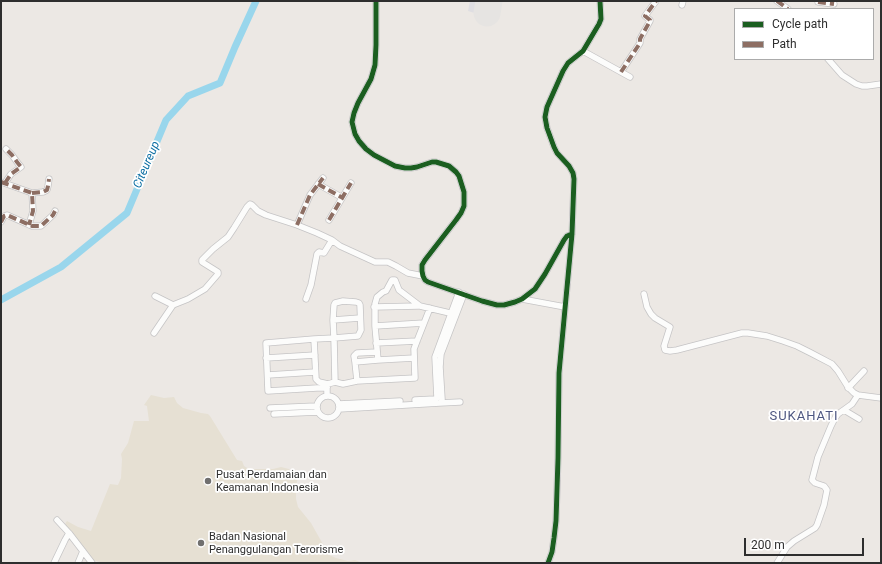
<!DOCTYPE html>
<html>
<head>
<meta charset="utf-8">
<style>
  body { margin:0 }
  #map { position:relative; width:882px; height:564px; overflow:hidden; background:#ece8e4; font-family:Roboto,sans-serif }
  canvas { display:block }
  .frame { position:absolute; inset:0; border:2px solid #2e2e2e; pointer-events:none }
  .legend { position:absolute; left:734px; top:8px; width:140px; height:52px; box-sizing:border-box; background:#fff; border:1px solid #ababab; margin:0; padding:5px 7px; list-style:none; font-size:12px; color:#2e2e2e }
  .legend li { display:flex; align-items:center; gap:8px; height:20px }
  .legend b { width:20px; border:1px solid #ababab }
  .scale { position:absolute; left:744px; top:538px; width:120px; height:18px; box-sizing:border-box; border:2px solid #2e2e2e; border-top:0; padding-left:5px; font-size:12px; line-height:14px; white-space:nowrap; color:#2e2e2e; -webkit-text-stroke:3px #fff; paint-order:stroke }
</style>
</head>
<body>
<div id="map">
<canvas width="882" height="564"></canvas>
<div class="frame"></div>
<ul class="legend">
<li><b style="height:5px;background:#1b5e20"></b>Cycle path</li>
<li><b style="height:5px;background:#8d6e63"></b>Path</li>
</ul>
<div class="scale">200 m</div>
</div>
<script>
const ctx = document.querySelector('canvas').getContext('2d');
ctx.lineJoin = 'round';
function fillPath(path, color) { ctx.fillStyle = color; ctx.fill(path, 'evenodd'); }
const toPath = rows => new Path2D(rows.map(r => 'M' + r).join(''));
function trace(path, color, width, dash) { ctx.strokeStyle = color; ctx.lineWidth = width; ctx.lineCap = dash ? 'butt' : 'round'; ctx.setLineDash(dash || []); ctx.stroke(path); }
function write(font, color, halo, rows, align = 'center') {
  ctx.font = font + ' Roboto,sans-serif'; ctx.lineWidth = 3.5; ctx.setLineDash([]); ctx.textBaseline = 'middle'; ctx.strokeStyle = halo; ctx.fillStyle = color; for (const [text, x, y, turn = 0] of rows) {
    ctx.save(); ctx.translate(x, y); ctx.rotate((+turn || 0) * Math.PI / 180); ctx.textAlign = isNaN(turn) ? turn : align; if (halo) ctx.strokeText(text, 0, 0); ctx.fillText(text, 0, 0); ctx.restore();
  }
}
fillPath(toPath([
  [151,395,164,398,174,397,177,403,183,408,201,413,208,414,210,416,237,460,242,461,244,466,249,469,273,469,281,467,289,469,294,475,298,476,296,488,296,499,298,507,311,523,329,555,336,558,348,561,355,560,363,563,103,563,93,560,65,524,67,521,78,527,91,531,110,484,118,485,121,478,122,459,121,454,128,443,134,421,149,421,147,406,144,405]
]), '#e6e0d3');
fillPath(toPath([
  [470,1,499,1,494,19,468,11]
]), '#dfdee2');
trace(toPath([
  [1,300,61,267,127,213,166,120,188,96,220,83,235,47,256,1]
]), '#99d6ec', 7);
trace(toPath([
  [487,13,489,1]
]), '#e6e4e2', 27);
const minor = toPath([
  [376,1,376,45,375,65,371,79,358,103,354,113,352,122,355,134,359,141,366,149,374,155,395,166,405,168,411,168,417,167,432,162,436,162,449,166,456,172,459,176,464,192,464,206,461,213,456,220,425,260,422,265,422,271,423,276,425,280,428,282,482,301,497,305,504,305,515,302,522,299,535,289,545,274,564,240,567,236,572,234],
  [777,1,788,9],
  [818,2,834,4],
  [682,5,683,1],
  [583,51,630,77],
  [828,59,842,75,856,84,862,86,867,86,881,84],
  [621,72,640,43,640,39,650,21,650,20,645,16,656,1],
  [1,182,32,193,33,211,29,225],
  [5,183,11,174,21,167,17,162,12,155,6,149],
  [318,184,341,197],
  [32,193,43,192,47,190,48,186,49,179],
  [329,220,351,183],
  [1,222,4,216,7,215,32,226,41,226,53,215,55,211],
  [297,225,310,195,323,178],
  [644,294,647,307,651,314,655,318,670,327,664,346,665,350,670,351,677,350,742,333,748,333,767,336,783,341,797,346,811,353,832,364,838,371,848,387,854,393,858,395,881,398],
  [155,296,173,305],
  [306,299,311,285,317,254,319,252,324,253,332,240],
  [522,299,565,307],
  [374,307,419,306],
  [333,320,360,318],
  [375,326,424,323],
  [154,333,173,305,188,299,205,289,218,274,218,272,202,262,202,260,213,249,228,237,234,228,247,207,250,204,252,205,258,211,266,215,297,225,317,233,332,240,340,246,375,262,388,262,396,266,408,273,423,276],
  [314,339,316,379,319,382,328,384],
  [376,343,417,341],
  [266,358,315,355],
  [378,360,414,358],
  [355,362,354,356,357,353,377,352],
  [268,375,315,372],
  [357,381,355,362,378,360,375,326,375,304,377,297,383,292,386,291,392,280,395,280,399,290,420,306,454,314],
  [327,388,317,388,268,391,266,343,314,339,334,338,358,336,361,330,360,305,359,303,356,302,343,301,335,303,334,305,333,320,334,338,335,382],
  [848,388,864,371],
  '317 407a11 11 0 1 1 22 0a11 11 0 1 1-22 0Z',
  [327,396,327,388,328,384,335,382,343,384,357,381,415,378,414,349,417,341,430,308],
  [415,400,435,399,437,398,435,357,459,292],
  [440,403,460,402],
  [339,404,400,401],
  [270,408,316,406],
  [339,409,440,403,442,401,442,399,440,367,441,354,464,294],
  [844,410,859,419],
  [274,414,317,412],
  [57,520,69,533,92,563],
  [54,563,65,540,69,533],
  [78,563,83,551],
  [548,563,552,552,554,538,556,521,558,458,559,373,572,234,574,179,573,173,569,166,557,153,554,147,547,128,545,117,547,107,563,71,568,63,583,51,599,24,601,19,600,1],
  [777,563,787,547,794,541,815,528,817,525,824,505,827,490,824,486,815,483,812,480,818,457,831,426,835,418,838,414,852,404,858,395]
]);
trace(minor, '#c5c4c5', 7);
trace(minor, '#fcfcfb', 5.5);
trace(toPath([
  [777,1,788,9],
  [818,2,834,4],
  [621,72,640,43,640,39,650,21,650,20,645,16,656,1],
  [1,182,32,193,33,211,29,225],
  [5,183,11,174,21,167,17,162,12,155,6,149],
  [318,184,341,197],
  [32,193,43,192,47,190,48,186,49,179],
  [329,220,351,183],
  [1,222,4,216,7,215,32,226,41,226,53,215,55,211],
  [297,225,310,195,323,178]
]), '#8d6e63', 4, [8, 4]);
trace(toPath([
  [376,1,376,45,375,65,371,79,358,103,354,113,352,122,355,134,359,141,366,149,374,155,395,166,405,168,411,168,417,167,432,162,436,162,449,166,456,172,459,176,464,192,464,206,461,213,456,220,425,260,422,265,422,271,423,276,425,280,428,282,482,301,497,305,504,305,515,302,522,299,535,289,545,274,564,240,567,236,572,234],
  [548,563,552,552,554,538,556,521,558,458,559,373,572,234,574,179,573,173,569,166,557,153,554,147,547,128,545,117,547,107,563,71,568,63,583,51,599,24,601,19,600,1]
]), '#1b5e20', 5);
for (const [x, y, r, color] of [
  [208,481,4,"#706f6e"],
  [201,543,4,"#706f6e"]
]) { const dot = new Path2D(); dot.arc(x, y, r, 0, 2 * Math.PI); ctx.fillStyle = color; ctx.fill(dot); trace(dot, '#fff', 1.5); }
write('11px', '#2e2e2e', '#fff', [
  ["Pusat Perdamaian dan",216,475],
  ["Keamanan Indonesia",216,488],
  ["Badan Nasional",209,537],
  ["Penanggulangan Terorisme",209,550]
], 'left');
write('italic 12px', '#0d6fa3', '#fff', [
  ["Citeureup",147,165,-67]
]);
ctx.letterSpacing = '1px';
write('13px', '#4d5680', '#fff', [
  ["SUKAHATI",804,417]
]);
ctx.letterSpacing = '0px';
</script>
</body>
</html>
